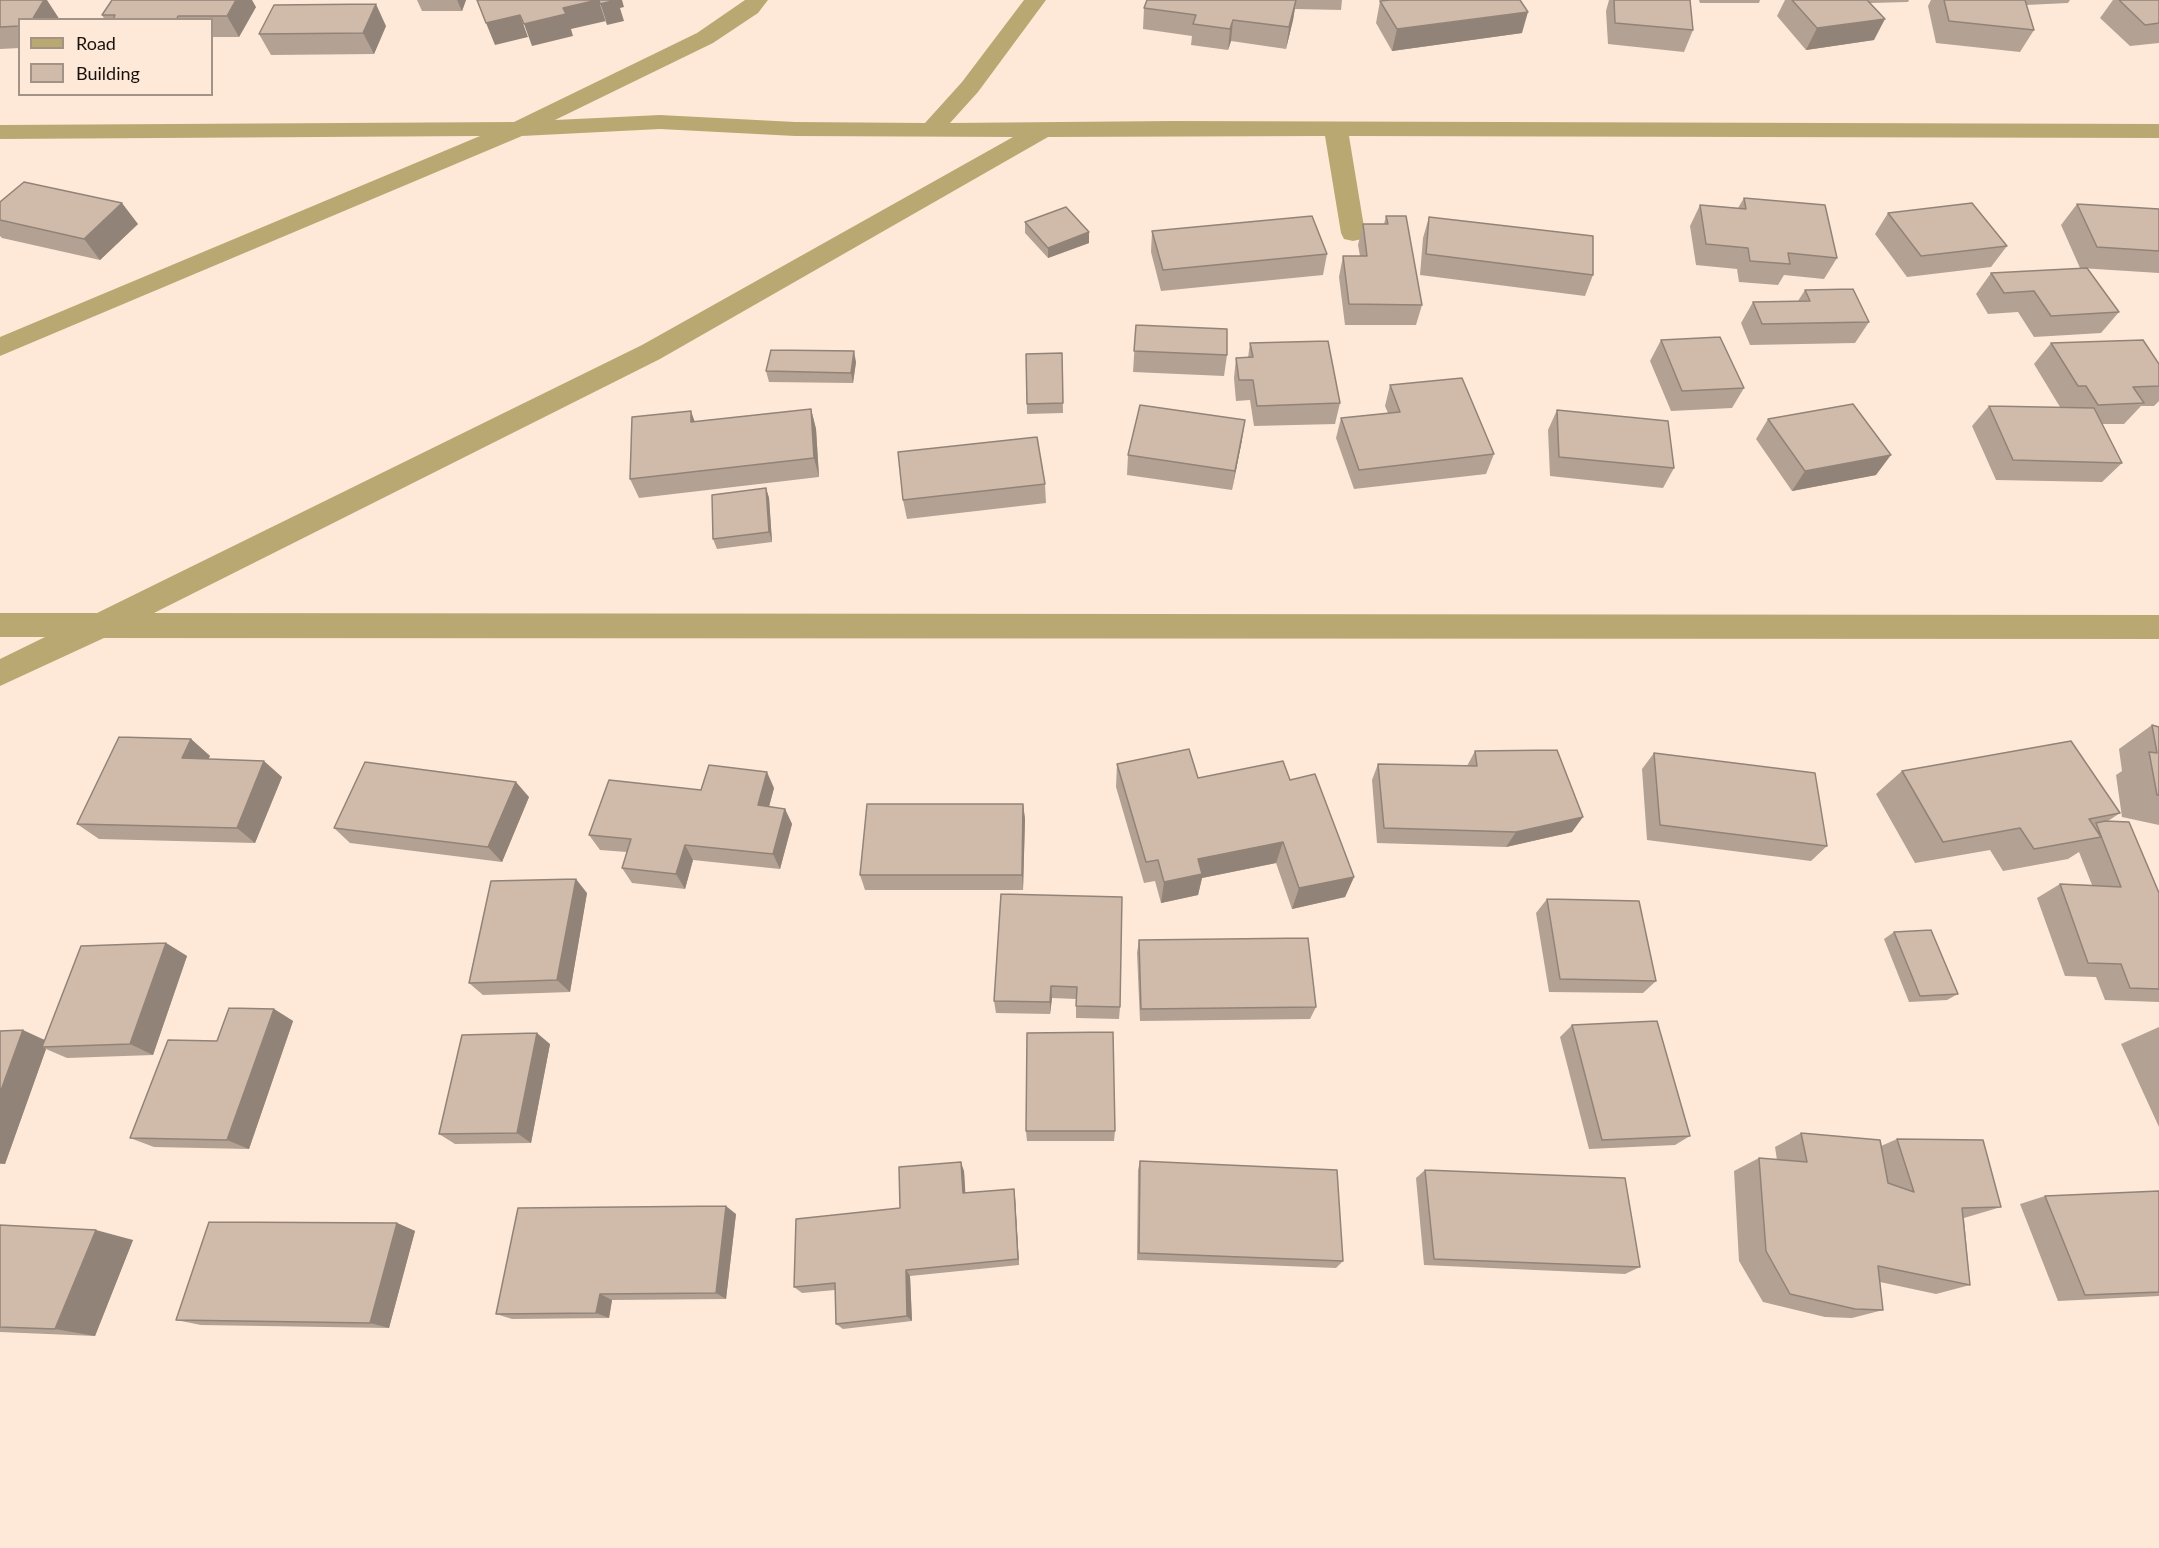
<!DOCTYPE html>
<html>
<head>
<meta charset="utf-8">
<style>
  body { margin:0 }
  #map { position:relative; width:2159px; height:1548px; overflow:hidden; background:#fee9d8; font-family:Lato,sans-serif }
  canvas { display:block }
  .legend { position:absolute; left:18px; top:18px; width:195px; height:78px; box-sizing:border-box; background:#fee9d8; border:2px solid #a29386; margin:0; padding:8px 10px; list-style:none; font-size:18px; color:#19120c }
  .legend li { display:flex; align-items:center; gap:12px; height:30px }
  .legend b { width:30px; border:2px solid #a29386 }
</style>
</head>
<body>
<div id="map">
<canvas width="2159" height="1548"></canvas>
<ul class="legend">
<li><b style="height:8px;background:#baa873"></b>Road</li>
<li><b style="height:16px;background:#d0bbab"></b>Building</li>
</ul>
</div>
<script>
const ctx = document.querySelector('canvas').getContext('2d');
ctx.lineJoin = 'round';
const toPath = rows => new Path2D(rows.map(r => 'M' + r).join(''));
function fillPath(path, color) { ctx.fillStyle = color; ctx.fill(path, 'evenodd'); }
function trace(path, color, width, dash) { ctx.strokeStyle = color; ctx.lineWidth = width; ctx.lineCap = dash ? 'butt' : 'round'; ctx.setLineDash(dash || []); ctx.stroke(path); }
fillPath(toPath([
  [745,0,768,0,758,13,713,43,555,120,660,115,795,122,925,123,962,82,1024,0,1046,0,978,92,950,123,1174,121,2159,124,2159,138,1349,136,1365,233,1362,239,1353,241,1344,239,1341,233,1325,136,1048,137,660,359,154,613,2159,615,2159,639,104,638,0,686,0,659,45,637,0,637,0,613,97,613,642,345,1013,137,795,136,660,129,522,136,0,356,0,337,480,136,0,139,0,125,514,122,697,33,745,0]
]), '#baa873');
fillPath(toPath([
  [0,0,60,19,20,20,20,48,0,49],
  [417,0,466,0,462,11,422,11],
  [1147,0,1342,0,1341,10,1295,9,1293,20,1286,49,1231,41,1228,50,1191,45,1192,36,1143,29,1144,8],
  [1609,0,1690,0,1693,30,1684,52,1608,44,1606,11],
  [1699,0,1760,0,1759,3,1700,3],
  [1785,0,1909,0,1908,2,1870,3,1874,40,1806,50,1777,16],
  [1931,0,2070,0,2068,3,2026,5,2034,30,2020,52,1936,43,1928,6],
  [2113,0,2159,0,2159,43,2130,46,2100,18],
  [1380,1,1522,33,1392,51,1376,23],
  [256,7,239,37,212,37,212,20,105,20,102,15],
  [386,26,374,54,271,55,259,34],
  [1744,198,1837,258,1824,279,1784,275,1778,285,1739,282,1737,269,1696,265,1690,226,1700,205,1738,208],
  [0,202,138,224,100,260,2,238,0,236],
  [2077,204,2159,209,2159,273,2080,268,2061,225],
  [1888,213,2007,246,1991,267,1907,277,1875,234],
  [1386,216,1422,305,1416,325,1345,325,1339,277,1343,256,1360,256,1358,245,1363,224,1384,224],
  [1429,217,1593,275,1585,296,1420,275,1423,238],
  [1025,222,1089,243,1048,258,1025,233],
  [1152,231,1327,254,1323,275,1161,291,1151,252],
  [1991,273,2119,312,2101,333,2034,337,2018,312,1988,314,1976,294],
  [1805,290,1869,322,1855,343,1750,345,1741,323,1753,302,1798,301],
  [1136,325,1227,355,1224,376,1133,372],
  [1661,340,1744,388,1732,408,1671,411,1650,361],
  [1250,343,1340,403,1335,424,1254,426,1250,400,1236,401,1234,378,1236,358,1248,358],
  [2051,343,2159,364,2159,401,2154,406,2141,406,2124,424,2102,424,2122,463,2102,482,1996,480,1972,426,1989,406,2069,408,2068,407,2060,407,2034,364],
  [1062,353,1063,413,1027,414,1026,354],
  [856,362,853,383,769,382,766,371],
  [1390,385,1494,454,1486,474,1354,489,1336,438,1341,418,1388,413,1385,406],
  [811,409,816,429,819,477,639,498,630,479],
  [1557,410,1674,468,1663,488,1550,476,1548,430],
  [1768,419,1876,475,1792,491,1756,439],
  [1242,440,1232,490,1127,475,1128,455],
  [1045,484,1046,503,907,519,903,500],
  [766,488,769,498,772,542,717,549,713,539],
  [2152,725,2159,727,2159,825,2122,817,2116,775,2122,771,2119,749],
  [191,739,210,756,208,759,282,777,255,843,99,839,77,824],
  [1475,751,1572,832,1506,847,1377,843,1372,780,1378,764,1467,766],
  [1654,753,1827,846,1811,861,1647,840,1642,769],
  [1117,764,1198,778,1290,780,1354,877,1345,897,1292,909,1276,863,1202,878,1198,895,1161,903,1155,881,1144,883,1116,787],
  [1902,771,2120,813,2108,821,2159,893,2159,1002,2105,1000,2096,977,2065,976,2037,898,2060,884,2092,885,2079,852,2068,859,2003,871,1990,850,1915,863,1876,794],
  [774,788,769,807,785,809,792,824,780,869,693,860,685,889,632,883,622,868,627,852,600,850,589,835,701,790],
  [529,797,502,862,350,843,334,828],
  [1023,804,1025,819,1023,890,865,890,860,875],
  [587,893,570,992,483,995,469,983],
  [1001,894,1120,1007,1119,1019,1076,1018,1076,999,1052,998,1050,1014,996,1013,994,1001],
  [1547,899,1656,981,1643,993,1549,992,1536,913],
  [1894,932,1958,994,1947,1000,1909,1002,1884,939],
  [1139,940,1316,1007,1310,1019,1140,1021,1137,953],
  [166,943,187,956,153,1055,67,1058,46,1049,5,1164,0,1164,0,1031,45,1040],
  [274,1009,293,1021,249,1149,154,1147,130,1138,217,1041],
  [1572,1025,1690,1136,1675,1145,1589,1149,1560,1037],
  [2159,1027,2159,1127,2121,1044],
  [550,1044,531,1143,455,1144,439,1134],
  [1026,1131,1115,1131,1114,1141,1027,1141],
  [1801,1133,1881,1146,1897,1139,2001,1207,1964,1218,1970,1285,1936,1294,1880,1282,1883,1310,1852,1318,1825,1317,1763,1302,1739,1261,1734,1171,1759,1158,1777,1160,1775,1147],
  [1140,1161,1343,1261,1336,1268,1137,1260,1138,1170],
  [1425,1170,1640,1267,1625,1274,1424,1265,1416,1178],
  [964,1171,965,1193,1014,1189,1015,1197,1019,1265,910,1276,912,1321,843,1329,836,1324,835,1290,802,1293,794,1287,900,1208],
  [2159,1191,2159,1296,2058,1301,2020,1204,2045,1196],
  [736,1214,726,1299,612,1300,609,1318,512,1319,496,1314],
  [397,1223,415,1231,389,1328,201,1325,176,1320],
  [0,1225,133,1240,95,1336,0,1332]
]), '#b3a193');
fillPath(toPath([
  [44,0,47,0,60,20,32,20],
  [236,0,252,0,256,7,239,37,227,16],
  [457,0,466,0,462,11],
  [597,0,599,0,606,21,571,29,573,36,532,46,524,24,563,8],
  [615,0,622,0,624,7,620,8,624,21,607,25,600,4],
  [1296,0,1293,20,1286,49,1289,27],
  [376,4,386,26,374,54,363,33],
  [1528,12,1522,33,1392,51,1397,29],
  [520,15,528,37,495,45,486,23],
  [1885,19,1874,40,1806,50,1817,28],
  [1233,20,1231,41,1228,50,1230,29],
  [122,203,138,224,100,260,84,239],
  [1089,232,1089,243,1048,258,1048,248],
  [854,351,856,362,853,383,851,373],
  [811,409,816,429,819,477,814,458],
  [691,411,698,431,691,422],
  [1245,420,1242,440,1232,490,1235,471],
  [1891,455,1876,475,1792,491,1805,471],
  [766,488,769,498,772,542,769,532],
  [191,739,210,756,201,774,182,758],
  [264,761,282,777,255,843,237,828],
  [767,772,774,788,765,821,758,805],
  [516,782,529,797,502,862,488,847],
  [1023,804,1025,819,1023,890,1022,875],
  [785,809,792,824,780,869,773,854],
  [1583,817,1572,832,1506,847,1516,832],
  [1283,842,1276,863,1202,878,1198,895,1161,903,1164,882,1198,859],
  [685,845,693,860,685,889,676,874],
  [1354,877,1345,897,1292,909,1299,888],
  [576,879,587,893,570,992,557,980],
  [166,943,187,956,153,1055,130,1044],
  [1051,986,1052,998,1050,1014,1050,1002],
  [274,1009,293,1021,249,1149,227,1140],
  [23,1030,49,1042,42,1047,46,1049,5,1164,0,1163,0,1093],
  [537,1033,550,1044,531,1143,517,1133],
  [961,1162,964,1171,966,1202,963,1193],
  [1014,1189,1015,1197,1019,1265,1018,1259],
  [726,1206,736,1214,726,1299,716,1293],
  [397,1223,415,1231,389,1328,370,1323],
  [96,1230,133,1240,95,1336,55,1329],
  [906,1270,910,1276,912,1321,907,1316],
  [600,1294,612,1300,609,1318,596,1313]
]), '#928378');
const building = toPath([
  [0,0,44,0,32,20,20,20,20,26,0,27,0,0],
  [112,0,236,0,227,16,178,16,176,20,113,20,115,15,102,15,112,0],
  [477,0,597,0,563,8,566,14,524,24,520,15,486,23,477,0],
  [599,0,616,0,600,4,599,0],
  [1147,0,1296,0,1289,27,1233,20,1230,29,1193,24,1196,15,1144,8,1147,0],
  [1390,0,1520,0,1528,12,1397,29,1380,1,1390,0],
  [1614,0,1690,0,1693,30,1615,23,1614,0],
  [1792,0,1867,0,1885,19,1817,28,1792,0],
  [1944,0,2025,0,2034,30,1949,21,1944,0],
  [2119,0,2159,0,2159,23,2145,25,2119,0],
  [376,4,363,33,259,34,274,5,376,4],
  [24,182,122,203,84,239,0,220,0,202,24,182],
  [1744,198,1825,205,1837,258,1788,253,1790,264,1750,261,1748,248,1706,244,1700,205,1746,209,1744,198],
  [1972,203,2007,246,1921,256,1888,213,1972,203],
  [2077,204,2159,209,2159,251,2097,247,2077,204],
  [1066,207,1089,232,1048,248,1025,222,1066,207],
  [1312,216,1327,254,1163,270,1152,231,1312,216],
  [1386,216,1406,216,1422,305,1349,304,1343,256,1367,256,1363,224,1388,224,1386,216],
  [1429,217,1593,236,1593,275,1426,254,1429,217],
  [2087,268,2119,312,2051,316,2034,291,2004,293,1991,273,2087,268],
  [1853,289,1869,322,1762,324,1753,302,1810,301,1805,290,1853,289],
  [1136,325,1227,329,1227,355,1134,351,1136,325],
  [1720,337,1744,388,1682,391,1661,340,1720,337],
  [2143,340,2159,364,2159,386,2133,387,2144,403,2098,405,2086,386,2078,386,2051,343,2143,340],
  [1328,341,1340,403,1257,406,1253,380,1239,380,1236,358,1253,357,1250,343,1328,341],
  [771,350,854,351,851,373,766,371,771,350],
  [1062,353,1063,403,1027,404,1026,354,1062,353],
  [1462,378,1494,454,1359,470,1341,418,1400,412,1390,385,1462,378],
  [1853,404,1891,455,1805,471,1768,419,1853,404],
  [1140,405,1245,420,1235,471,1128,455,1140,405],
  [1989,406,2094,408,2122,463,2013,460,1989,406],
  [811,409,814,458,630,479,632,417,691,411,691,422,811,409],
  [1557,410,1668,421,1674,468,1559,457,1557,410],
  [1037,437,1045,484,903,500,898,452,1037,437],
  [766,488,769,532,713,539,712,495,766,488],
  [2152,725,2159,727,2159,795,2157,795,2149,752,2157,753,2152,725],
  [119,737,191,739,182,758,264,761,237,828,77,824,119,737],
  [2071,741,2120,813,2089,819,2101,837,2034,849,2020,828,1943,842,1902,771,2071,741],
  [1189,749,1198,778,1283,761,1290,780,1315,774,1354,877,1299,888,1283,842,1198,859,1202,874,1164,882,1158,860,1146,862,1117,764,1189,749],
  [1557,750,1583,817,1516,832,1384,828,1378,764,1477,766,1475,751,1557,750],
  [1654,753,1815,773,1827,846,1660,825,1654,753],
  [365,762,516,782,488,847,334,828,365,762],
  [709,765,767,772,758,805,785,809,773,854,685,845,676,874,622,868,631,839,589,835,609,780,701,790,709,765],
  [867,804,1023,804,1022,875,860,875,867,804],
  [2105,821,2129,822,2159,893,2159,989,2130,988,2121,964,2088,963,2060,884,2121,887,2096,823,2105,821],
  [576,879,557,980,469,983,491,881,576,879],
  [1001,894,1122,897,1120,1007,1076,1006,1077,987,1051,986,1050,1002,994,1001,1001,894],
  [1547,899,1639,901,1656,981,1560,979,1547,899],
  [1931,930,1958,994,1920,996,1894,932,1931,930],
  [1308,938,1316,1007,1141,1009,1139,940,1308,938],
  [166,943,130,1044,42,1047,81,946,166,943],
  [229,1008,274,1009,227,1140,130,1138,168,1040,217,1041,229,1008],
  [1657,1021,1690,1136,1602,1140,1572,1025,1657,1021],
  [23,1030,0,1093,0,1031,23,1030],
  [1113,1032,1115,1131,1026,1131,1027,1033,1113,1032],
  [537,1033,517,1133,439,1134,462,1035,537,1033],
  [1801,1133,1880,1140,1888,1183,1914,1192,1897,1139,1983,1140,2001,1207,1962,1208,1970,1285,1878,1266,1883,1310,1855,1309,1790,1294,1766,1251,1759,1158,1807,1162,1801,1133],
  [1140,1161,1337,1170,1343,1261,1139,1253,1140,1161],
  [961,1162,963,1193,1014,1189,1018,1259,906,1270,907,1316,836,1324,835,1283,794,1287,796,1219,900,1208,899,1167,961,1162],
  [1425,1170,1625,1178,1640,1267,1434,1259,1425,1170],
  [2159,1191,2159,1292,2085,1295,2045,1196,2159,1191],
  [726,1206,716,1293,600,1294,596,1313,496,1314,518,1208,726,1206],
  [209,1222,397,1223,370,1323,176,1320,209,1222],
  [0,1225,96,1230,55,1329,0,1327,0,1225]
]);
fillPath(building, '#d0bbab');
trace(building, '#928378', 1.5);
</script>
</body>
</html>
